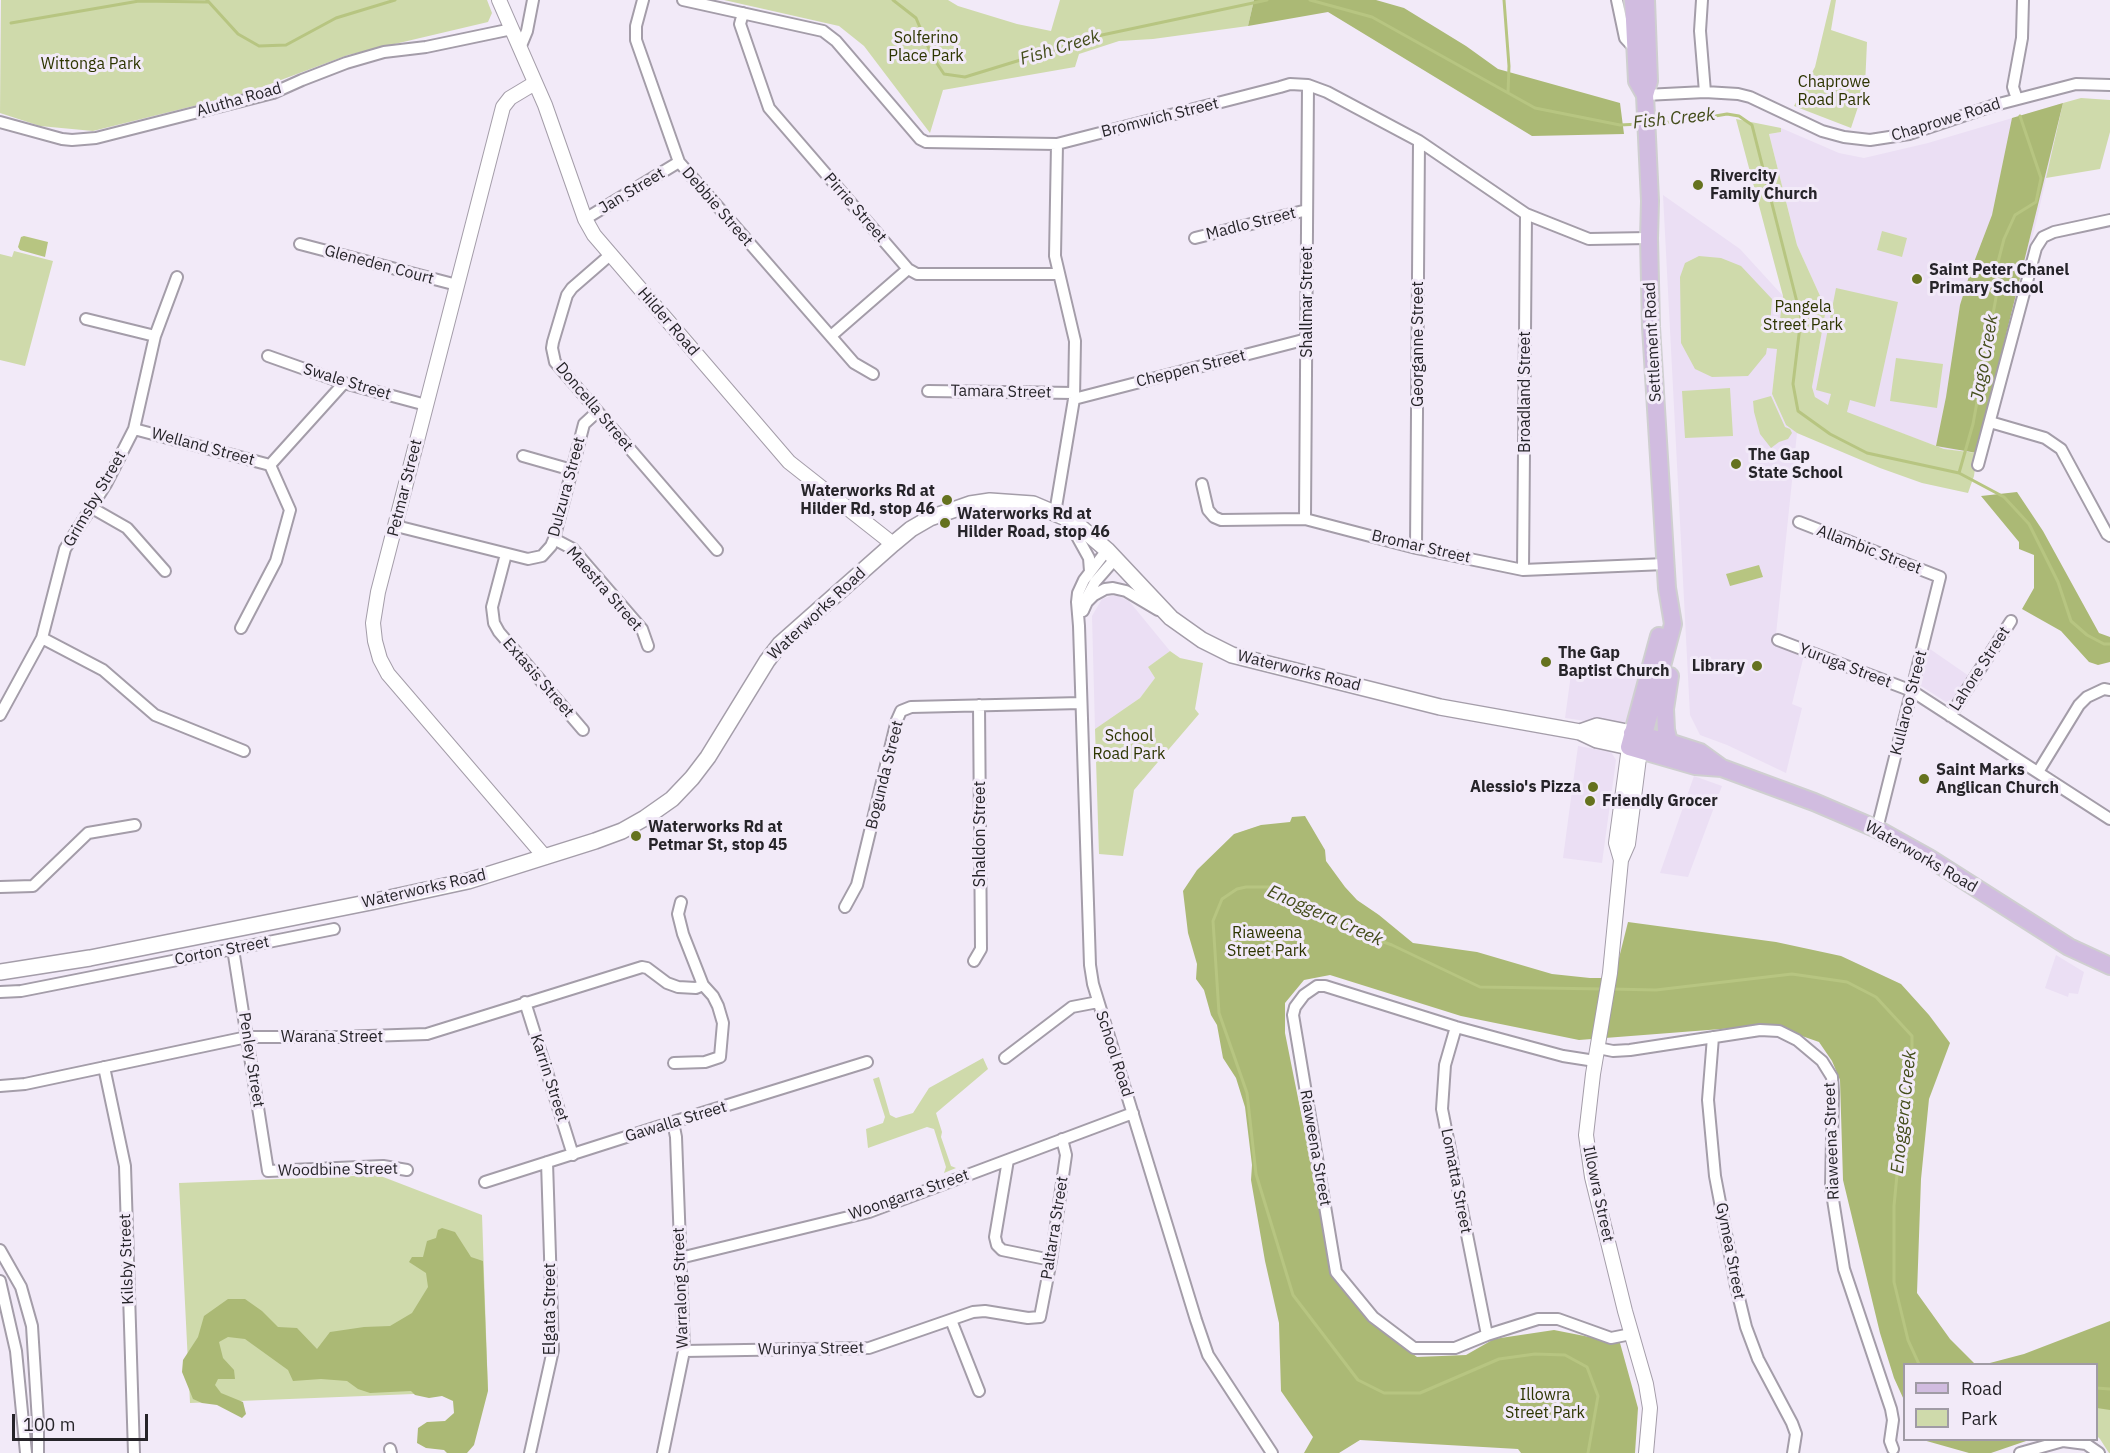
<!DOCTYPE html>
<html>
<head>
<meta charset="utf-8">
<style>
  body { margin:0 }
  #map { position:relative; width:2110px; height:1453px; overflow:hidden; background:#f2eaf8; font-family:"IBM Plex Sans",sans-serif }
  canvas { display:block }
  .legend { position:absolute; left:1903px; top:1363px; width:195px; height:78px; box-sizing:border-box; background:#f2eaf8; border:2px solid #a09ba5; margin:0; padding:8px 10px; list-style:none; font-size:18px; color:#262429 }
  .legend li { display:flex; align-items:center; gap:12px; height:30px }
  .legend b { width:30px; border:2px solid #a09ba5 }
  .scale { position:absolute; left:12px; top:1414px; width:136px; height:27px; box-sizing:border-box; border:3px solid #262429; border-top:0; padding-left:8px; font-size:18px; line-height:21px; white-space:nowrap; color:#262429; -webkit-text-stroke:4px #f2eaf8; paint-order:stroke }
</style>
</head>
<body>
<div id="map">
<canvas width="2110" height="1453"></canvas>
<ul class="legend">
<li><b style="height:8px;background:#d1bce0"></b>Road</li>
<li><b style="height:16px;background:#cfdaab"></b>Park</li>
</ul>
<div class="scale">100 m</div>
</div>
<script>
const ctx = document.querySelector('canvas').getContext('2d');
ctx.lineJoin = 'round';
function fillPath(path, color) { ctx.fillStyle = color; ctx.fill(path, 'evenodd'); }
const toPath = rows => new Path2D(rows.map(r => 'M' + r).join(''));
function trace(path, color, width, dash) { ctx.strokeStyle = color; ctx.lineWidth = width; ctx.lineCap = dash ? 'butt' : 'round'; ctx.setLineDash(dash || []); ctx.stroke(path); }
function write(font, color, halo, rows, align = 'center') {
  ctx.font = font + ' "IBM Plex Sans",sans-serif'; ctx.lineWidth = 6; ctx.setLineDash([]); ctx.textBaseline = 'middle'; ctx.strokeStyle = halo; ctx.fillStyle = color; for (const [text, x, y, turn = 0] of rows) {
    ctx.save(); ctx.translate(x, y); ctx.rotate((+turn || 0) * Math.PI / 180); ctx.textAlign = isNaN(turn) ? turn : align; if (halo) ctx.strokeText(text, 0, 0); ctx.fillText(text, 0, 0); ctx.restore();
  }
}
fillPath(toPath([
  [2063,103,2036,223,1977,453,1944,449,1828,406,1815,397,1812,387,1826,309,1797,245,1769,134,1781,132,1781,128,1839,153,1864,158,1928,143],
  [1663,195,1740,249,1783,296,1772,394,1786,425,1797,433,1775,644,1804,655,1792,704,1802,708,1786,773,1727,745,1700,735,1690,715],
  [1111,596,1118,596,1129,601,1170,651,1148,667,1155,678,1140,698,1095,729,1092,616,1102,599],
  [1930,649,1969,676,1954,698,1946,702,1921,686,1922,676],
  [1572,667,1604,672,1642,673,1630,721,1622,725,1613,725,1565,718],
  [1578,746,1611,752,1616,760,1602,863,1563,858],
  [1694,776,1722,786,1688,877,1660,873],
  [2056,955,2084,972,2078,994,2069,993,2068,997,2045,988]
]), '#ebdff4');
fillPath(toPath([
  [1,0,487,0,492,13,488,22,348,55,246,93,93,131,40,126,0,113],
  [724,0,948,0,958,6,1017,24,1051,31,1060,0,1254,0,1248,26,1153,39,1119,41,1079,54,1075,67,943,90,930,133,864,46,839,26],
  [1831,0,1836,0,1831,30,1867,42,1865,86,1851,128,1794,106,1815,67],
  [2081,98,2110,100,2110,132,2100,169,2046,178,2063,103],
  [1736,119,1781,128,1781,132,1769,134,1797,245,1826,309,1812,387,1815,397,1828,405,1831,394,1816,390,1836,288,1898,302,1875,407,1850,400,1847,412,1944,449,1977,453,1974,476,1968,493,1922,483,1880,468,1797,433,1786,425,1772,394,1777,349,1767,348,1766,354,1748,376,1712,377,1695,369,1681,343,1680,277,1685,263,1699,256,1721,258,1741,266,1772,299,1770,326,1779,327,1783,296],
  [1882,231,1907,238,1902,257,1877,250],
  [14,251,53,261,25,366,0,360,0,254,12,257],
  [1896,358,1943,364,1937,408,1890,401],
  [1730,388,1733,436,1685,438,1682,391],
  [1771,396,1785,427,1790,429,1792,433,1788,439,1779,442,1771,448,1760,434,1754,412,1753,401],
  [1170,651,1180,658,1203,663,1195,709,1199,714,1134,790,1123,856,1099,854,1095,729,1140,698,1155,678,1148,667],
  [983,1058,988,1069,936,1113,942,1132,941,1137,951,1166,956,1168,944,1173,946,1167,934,1129,927,1127,868,1148,866,1129,883,1123,885,1117,873,1079,879,1077,890,1115,896,1118,913,1113,929,1088],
  [378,1175,482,1215,488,1391,190,1403,179,1183],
  [2110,1389,2110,1453,2109,1453,2100,1439,2097,1436,2097,1403]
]), '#cfdaab');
fillPath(toPath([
  [1254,0,1376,0,1404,8,1466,46,1498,69,1620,103,1624,134,1532,136,1328,12,1248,26],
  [2063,103,1977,453,1936,446,1946,397,1960,305,1971,270,1992,215,2012,118],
  [2017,492,2043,531,2099,633,2110,637,2110,662,2098,665,2089,662,2061,631,2022,609,2034,588,2034,555,2019,549,2019,542,1981,496],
  [1305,816,1325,850,1326,861,1345,887,1357,900,1379,915,1413,943,1477,952,1552,974,1590,978,1614,978,1628,922,1776,942,1841,956,1901,984,1929,1015,1950,1043,1929,1099,1921,1179,1917,1293,1950,1339,1975,1364,1904,1364,1904,1400,1894,1378,1880,1333,1843,1180,1840,1080,1832,1061,1819,1042,1782,1029,1760,1026,1579,1040,1461,1016,1330,975,1304,980,1285,1003,1285,1033,1333,1273,1374,1325,1417,1357,1466,1355,1494,1339,1554,1330,1620,1343,1638,1408,1635,1453,1521,1453,1518,1449,1360,1440,1339,1453,1304,1453,1313,1437,1281,1391,1279,1323,1265,1261,1251,1180,1252,1165,1245,1107,1236,1078,1223,1058,1217,1025,1211,1015,1204,990,1196,979,1197,964,1188,933,1183,891,1197,870,1234,834,1261,825,1290,822,1292,817],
  [442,1228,455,1232,471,1257,483,1261,488,1391,474,1445,467,1453,447,1453,444,1450,426,1448,417,1443,418,1428,427,1422,445,1421,454,1413,453,1401,442,1396,429,1398,415,1395,411,1391,370,1393,358,1389,347,1381,321,1379,293,1381,288,1370,245,1339,228,1337,219,1342,223,1358,234,1370,235,1379,218,1379,215,1385,221,1393,243,1402,246,1414,242,1418,217,1405,202,1403,193,1399,182,1372,183,1360,198,1337,204,1316,228,1299,245,1299,262,1311,278,1327,297,1328,317,1349,330,1332,364,1327,390,1326,412,1313,428,1287,426,1273,409,1262,412,1257,423,1257,427,1241,436,1238,438,1230],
  [2110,1321,2110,1410,2097,1408,2096,1364,1986,1364,2024,1354],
  [1923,1440,2029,1440,1991,1453,1969,1453]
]), '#abb975');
fillPath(toPath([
  [24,236,48,242,45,257,20,250,18,247,21,237],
  [1759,565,1763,577,1730,586,1726,574]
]), '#b7c581');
trace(toPath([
  [207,0,238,34,259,46,286,45,336,18,395,0],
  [893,0,916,18,932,56,944,74,965,77,1102,35,1267,0],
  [1310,0,1372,17,1535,108,1620,125,1640,124],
  [1504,0,1509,66,1508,93],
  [11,23,139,1,208,2],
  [1653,123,1686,121,1727,114,1739,116,1752,125,1801,318,1793,384,1798,411,1830,434,1867,453,1959,473,2004,497,2029,524,2058,582,2071,621,2087,635,2104,644,2110,644],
  [1959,473,1973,424,1997,292,1997,266,2004,239,2015,215,2036,202,2041,178,2020,116],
  [1611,989,1656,990,1792,974,1847,982,1876,997,1912,1036,1912,1068,1903,1112,1894,1206,1894,1282,1908,1340,1919,1364],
  [2096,1388,2110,1389],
  [1588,1453,1598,1396,1587,1367,1565,1355,1535,1354,1499,1359,1420,1393,1384,1393,1358,1380,1293,1295,1256,1174,1247,1093,1219,1013,1213,921,1222,899,1237,889,1246,887,1270,887,1287,894,1372,938,1392,945,1480,987,1604,989]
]), '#b7c581', 3);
const minor = toPath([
  [643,0,636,26,636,40,679,162,854,363,873,374],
  [683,0,823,31,836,41,920,139,926,142,1057,144,1280,87,1290,84,1308,85,1327,92,1419,141,1526,214,1589,239,1649,238],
  [1617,0,1625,38,1636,50],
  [1702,0,1700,31,1705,92],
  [743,13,740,24,769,108,908,269,917,274,1058,274],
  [520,48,527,31,533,0],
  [1645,95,1705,92,1738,94,1750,97,1822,131,1844,137,1870,140,1909,134,1995,105,2076,84,2110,85],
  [2017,99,2013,87,2022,38,2023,0],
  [0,122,62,139,72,140,96,138,273,93,302,80,346,63,384,52,426,47,512,29],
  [585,219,679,162],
  [1195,238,1307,210],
  [300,244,457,285],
  [610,255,572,288,567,295,553,342,552,348,555,362,717,550],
  [86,319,155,336],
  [831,336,908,269],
  [268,356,344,383,426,405],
  [928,391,1074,393],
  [1074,399,1307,339],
  [1990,422,2045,438,2061,449,2107,534,2110,536],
  [134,429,270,465,344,383],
  [523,456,572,470],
  [1978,465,2036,248,2043,237,2054,232,2110,220],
  [1202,484,1208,510,1214,517,1221,520,1305,519,1416,548,1523,570,1665,564],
  [92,508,127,528,165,571],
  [1055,513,1074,399,1075,341,1055,256,1057,144],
  [1305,519,1308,85],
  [1068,520,1089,558,1090,571],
  [1799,522,1940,577,1877,829],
  [396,526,528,559,542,556,551,546,554,539,584,424,597,412],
  [554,539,573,549,642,629,648,646],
  [1416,548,1419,141],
  [1107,550,1084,580,1078,593,1077,602,1079,626,1090,965,1093,984,1196,1320,1208,1355,1272,1453],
  [506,554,492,607,494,623,499,632,583,730],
  [1523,570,1526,214],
  [1086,599,1095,582,1115,559],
  [1083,611,1087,602,1094,595,1105,589,1113,588,1126,591,1158,610],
  [241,628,276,561,290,510,270,465],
  [42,638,103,670,155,715,244,751],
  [1778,640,1912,691,2110,819],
  [0,715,42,638,65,549,106,484,134,429,155,336,177,277],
  [1950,716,2011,621],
  [2038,772,2079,705,2087,697,2104,689,2110,690],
  [0,887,33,886,88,833,135,825],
  [681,902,678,914,683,934,703,985],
  [845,907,857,885,897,720,901,711,911,707,1081,703],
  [233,949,268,1171,383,1166,407,1170],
  [974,961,981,949,979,705],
  [0,992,21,991,334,929],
  [525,1002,573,1155],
  [1456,1027,1445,1065,1442,1109,1487,1335],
  [1713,1037,1708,1100,1715,1176,1736,1286,1746,1327,1758,1359,1792,1423,1796,1434,1793,1453],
  [1598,1048,1613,1051,1630,1050,1760,1030,1779,1031,1797,1040,1822,1061,1832,1077,1833,1092,1831,1187,1844,1269,1891,1409,1893,1420,1890,1441,1893,1449],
  [1005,1058,1072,1007,1098,1002],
  [1595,1061,1563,1056,1456,1027,1325,986,1317,986,1304,995,1295,1007,1293,1015,1336,1272,1373,1317,1414,1348,1455,1348,1487,1335,1538,1319,1558,1319,1611,1338,1631,1334],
  [104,1067,125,1166,134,1453],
  [0,1086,25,1084,247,1037,339,1037,427,1034,642,967,647,968,667,983,678,987,696,988,703,985,713,996,718,1006,723,1023,720,1057,705,1062,674,1063],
  [1008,1160,995,1237,997,1245,1002,1250,1051,1260],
  [485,1182,673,1122,867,1062],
  [0,1250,21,1287,32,1326,38,1422,38,1453],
  [680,1258,869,1212,1133,1113],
  [0,1281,16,1351,26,1453],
  [951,1320,979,1391],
  [684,1351,869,1348,973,1312,985,1311,1028,1318,1040,1317,1051,1260,1066,1155,1062,1139],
  [390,1449,391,1453],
  [530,1453,553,1350,547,1162],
  [663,1453,684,1351,676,1137,673,1122],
  [2020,1453,2063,1441,2086,1444,2099,1453]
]);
const tertiary = toPath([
  [499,0,545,105,585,219,594,235,789,462,893,544],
  [535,83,510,98,503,107,378,592,373,623,375,641,380,659,388,674,545,857],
  [1640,750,1628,844,1621,860,1610,973,1593,1074,1586,1135,1592,1177,1625,1311,1646,1384,1650,1408,1646,1453],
  [1621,860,1616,843,1629,747]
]);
const secondary = toPath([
  [1580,732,1597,726,1632,733],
  [0,972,90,958,371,902,468,881,595,841,622,831,645,818,672,799,692,778,708,757,767,661,780,644,893,544,911,529,930,518,970,504,990,501,1033,504,1066,518,1079,526,1107,550,1171,618,1202,640,1232,655,1440,707,1580,732,1597,740,1629,747]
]);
const primary = toPath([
  [1633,0,1637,81,1645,95],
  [1659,636,1629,747,1695,766,1722,768],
  [1632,733,1669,742,1700,752,1722,768,1814,802,1877,829,1929,858,2069,947,2110,966],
  [1669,742,1666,730,1665,709,1670,676],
  [1640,750,1673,624,1667,588,1651,327,1649,238,1650,201,1645,95,1649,81,1646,0]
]);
trace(minor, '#a49da9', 14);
trace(tertiary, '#a49da9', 16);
trace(secondary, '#a49da9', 18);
trace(primary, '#cfcfd0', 20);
trace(minor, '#fff', 10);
trace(tertiary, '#fff', 14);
trace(secondary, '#fff', 15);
trace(primary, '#d1bce0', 16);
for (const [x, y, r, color] of [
  [1698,185,6,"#65721e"],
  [1917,279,6,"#65721e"],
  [1736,464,6,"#65721e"],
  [947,500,6,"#65721e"],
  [945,523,6,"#65721e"],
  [1546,662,6,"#65721e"],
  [1757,666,6,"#65721e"],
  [1924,779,6,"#65721e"],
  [1593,787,6,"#65721e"],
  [1590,801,6,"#65721e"],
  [636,836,6,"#65721e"]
]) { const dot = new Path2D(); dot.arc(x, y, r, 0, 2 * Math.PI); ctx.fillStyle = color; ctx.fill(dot); trace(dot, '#f2eaf8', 2); }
write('16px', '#2d3500', '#f2eaf8', [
  ["Solferino",926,38],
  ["Place Park",926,56],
  ["Wittonga Park",91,64],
  ["Chaprowe",1834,82],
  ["Road Park",1834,100],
  ["Pangela",1803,307],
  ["Street Park",1803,325],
  ["School",1129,736],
  ["Road Park",1129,754],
  ["Riaweena",1267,933],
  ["Street Park",1267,951],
  ["Illowra",1545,1395],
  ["Street Park",1545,1413]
]);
write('16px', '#262429', '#f2eaf8', [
  ["Alutha Road",239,100,-16],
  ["Bromwich Street",1160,118,-14],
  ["Chaprowe Road",1946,120,-17],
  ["Jan Street",632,191,-31],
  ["Debbie Street",717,207,49],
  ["Pirrie Street",855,208,49],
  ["Madlo Street",1251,224,-14],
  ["Gleneden Court",379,265,15],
  ["Shallmar Street",1307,302,-90],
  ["Hilder Road",668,322,49],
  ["Settlement Road",1653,342,-93],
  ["Georganne Street",1418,344,-90],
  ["Cheppen Street",1191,369,-14],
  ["Swale Street",347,382,17],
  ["Tamara Street",1001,392,1],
  ["Broadland Street",1525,392,-90],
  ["Doncella Street",594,407,50],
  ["Welland Street",203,447,15],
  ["Dulzura Street",567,487,-75],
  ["Petmar Street",405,488,-76],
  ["Grimsby Street",95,499,-60],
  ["Bromar Street",1421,547,13],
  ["Allambic Street",1869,550,21],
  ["Maestra Street",604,589,49],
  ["Waterworks Road",817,614,-43],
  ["Yuruga Street",1845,666,21],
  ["Lahore Street",1980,669,-57],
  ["Waterworks Road",1299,671,14],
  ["Extasis Street",538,678,49],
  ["Kullaroo Street",1909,703,-76],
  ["Bogunda Street",885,775,-76],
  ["Shaldon Street",980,834,-90],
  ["Waterworks Road",1921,857,30],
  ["Waterworks Road",424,889,-13],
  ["Corton Street",222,951,-11],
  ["Warana Street",332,1037],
  ["School Road",1114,1054,72],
  ["Penley Street",251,1060,81],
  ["Karrin Street",549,1078,72],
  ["Gawalla Street",676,1122,-17],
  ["Riaweena Street",1832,1141,-92],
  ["Riaweena Street",1315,1148,80],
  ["Woodbine Street",338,1170,-1],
  ["Lomatta Street",1456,1181,79],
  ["Illowra Street",1598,1194,78],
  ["Woongarra Street",909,1195,-19],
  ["Paltarra Street",1055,1228,-81],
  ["Gymea Street",1730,1251,79],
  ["Kilsby Street",127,1259,-92],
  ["Warralong Street",681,1288,-92],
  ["Elgata Street",550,1309,-90],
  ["Wurinya Street",811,1349,-1]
]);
write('bold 16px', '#262429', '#f2eaf8', [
  ["Rivercity",1710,176],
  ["Family Church",1710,194],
  ["Saint Peter Chanel",1929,270],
  ["Primary School",1929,288],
  ["The Gap",1748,455],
  ["State School",1748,473],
  ["Waterworks Rd at",935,491,"right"],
  ["Hilder Rd, stop 46",935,509,"right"],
  ["Waterworks Rd at",957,514],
  ["Hilder Road, stop 46",957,532],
  ["The Gap",1558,653],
  ["Baptist Church",1558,671],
  ["Library",1745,666,"right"],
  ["Saint Marks",1936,770],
  ["Anglican Church",1936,788],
  ["Alessio's Pizza",1581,787,"right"],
  ["Friendly Grocer",1602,801],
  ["Waterworks Rd at",648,827],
  ["Petmar St, stop 45",648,845]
], 'left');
write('italic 18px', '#444d1b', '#f2eaf8', [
  ["Fish Creek",1060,48,-17],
  ["Fish Creek",1674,119,-6],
  ["Jago Creek",1985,358,-80],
  ["Enoggera Creek",1325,916,24],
  ["Enoggera Creek",1904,1112,-84]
]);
</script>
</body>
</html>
